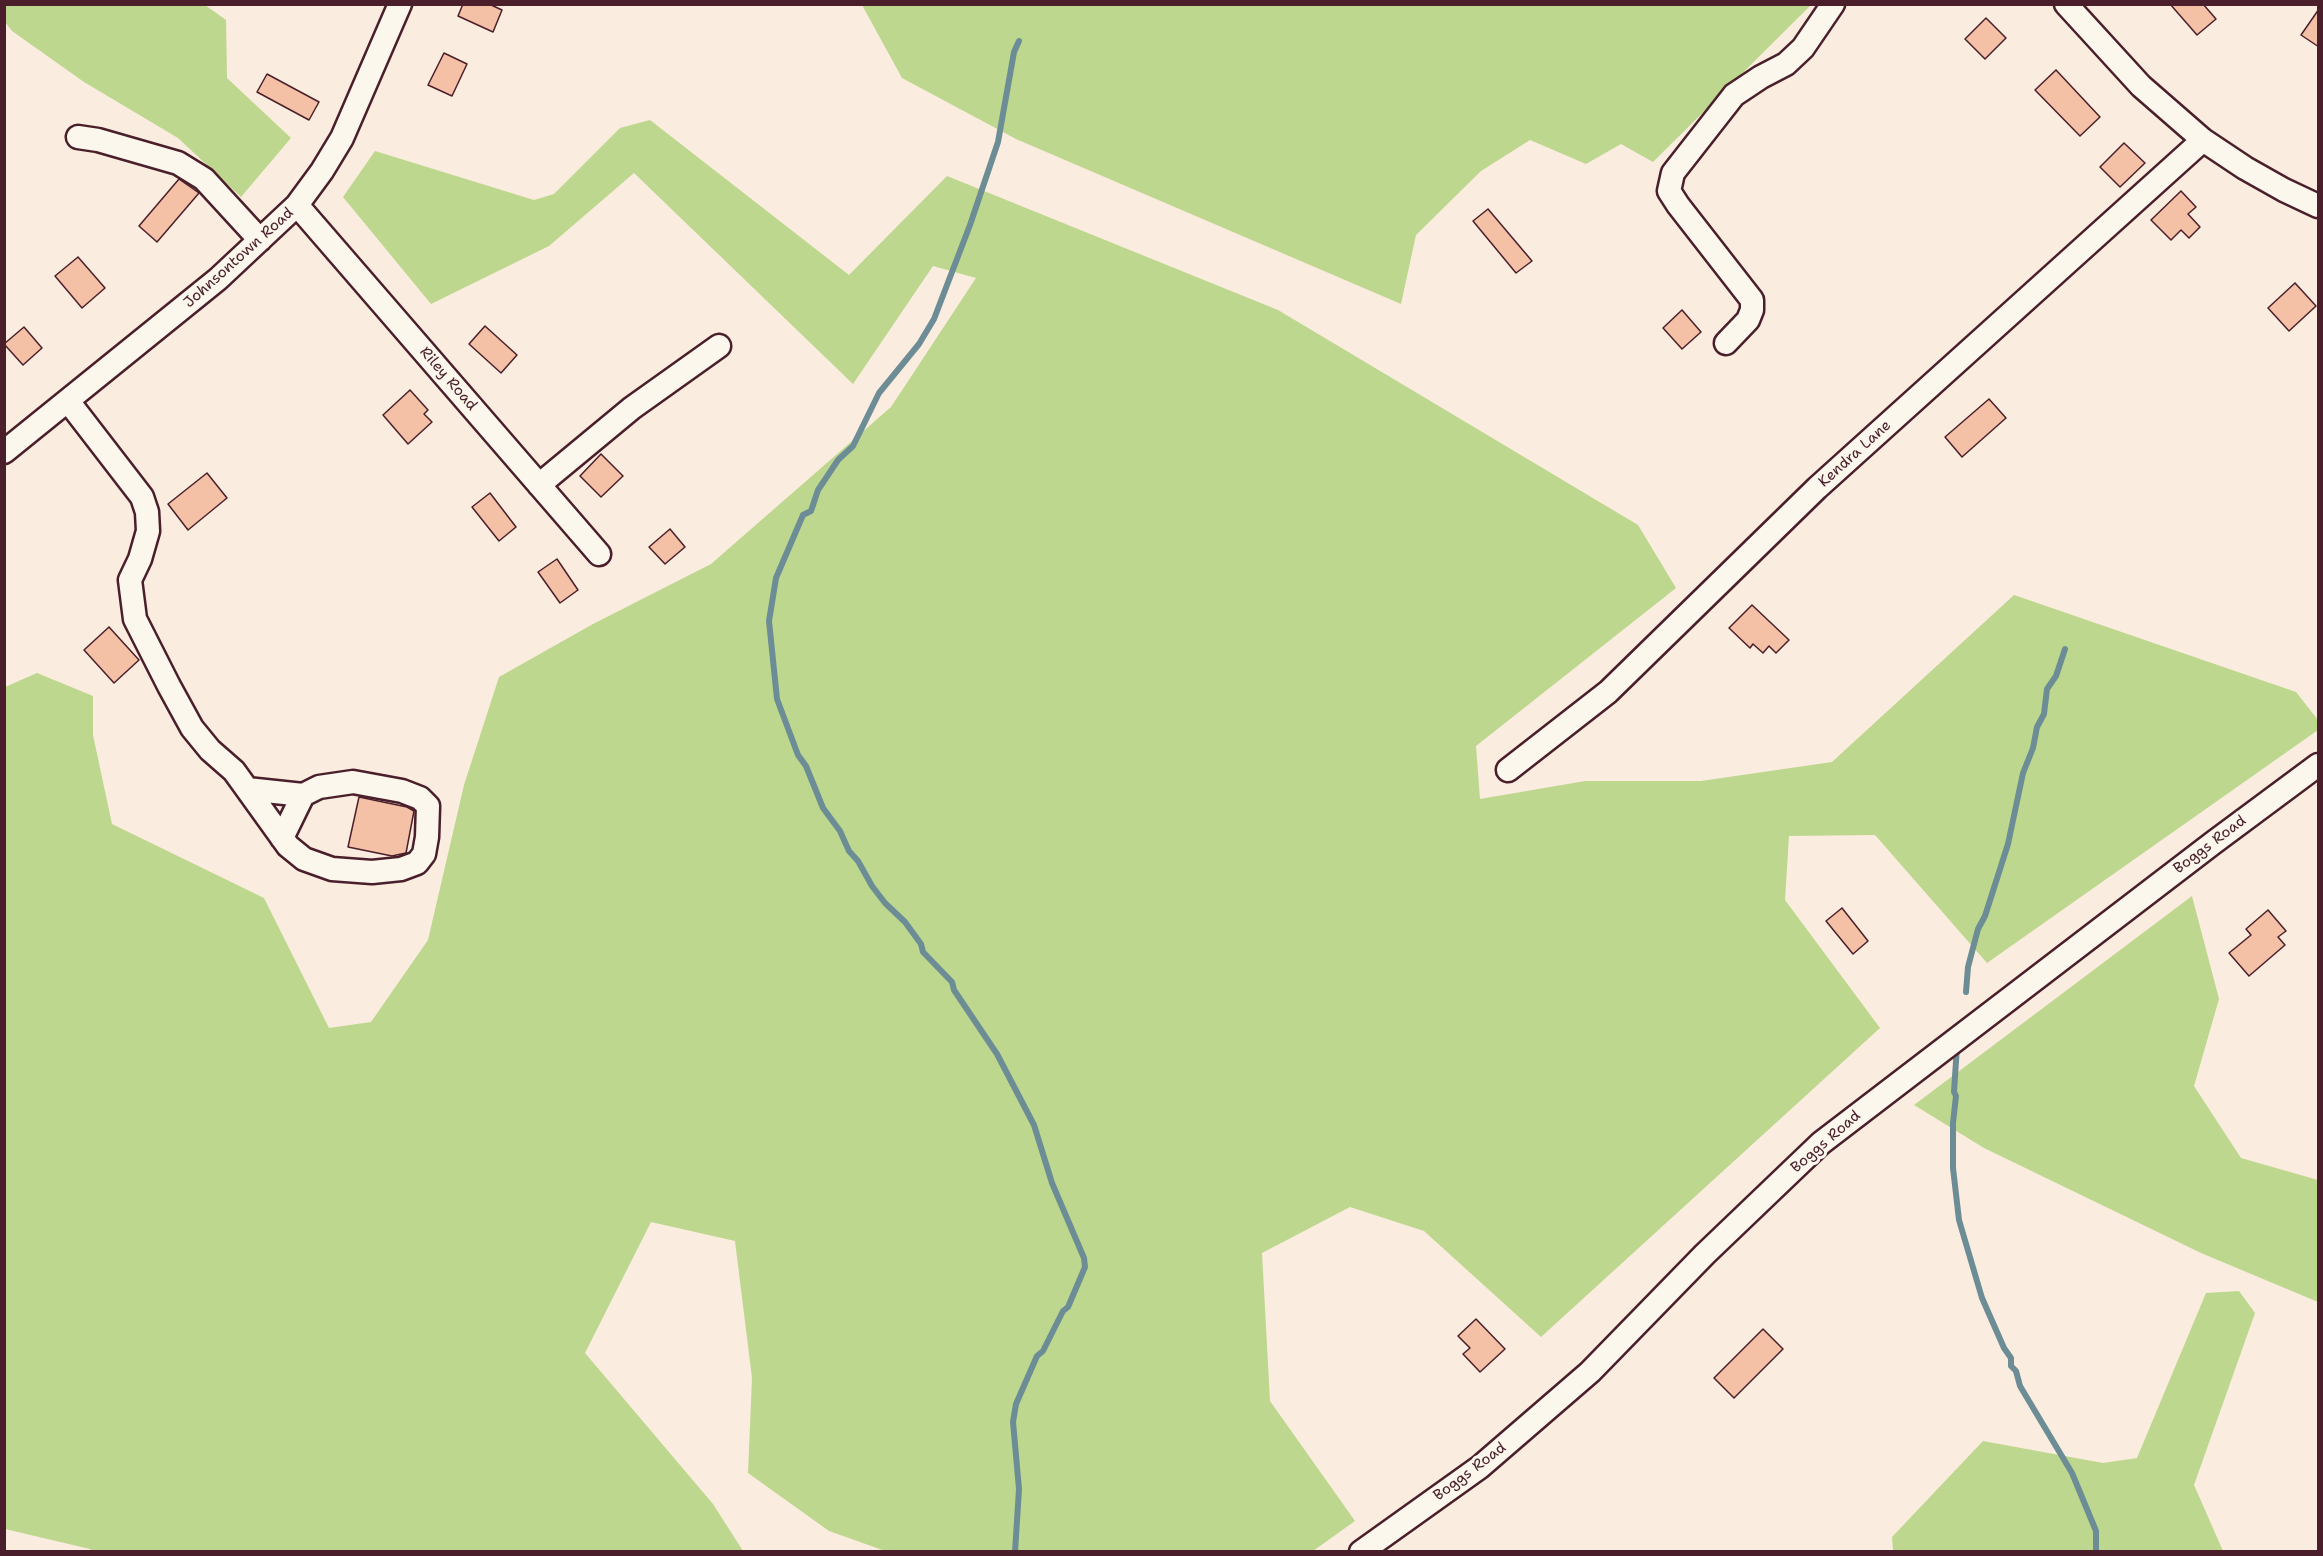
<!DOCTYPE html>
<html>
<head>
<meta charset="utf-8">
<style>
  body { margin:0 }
  #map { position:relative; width:2323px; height:1556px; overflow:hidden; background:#faecde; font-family:"Shantell Sans",sans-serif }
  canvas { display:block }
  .frame { position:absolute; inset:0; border:6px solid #4a1f2b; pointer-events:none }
</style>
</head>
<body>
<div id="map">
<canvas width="2323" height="1556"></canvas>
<div class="frame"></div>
</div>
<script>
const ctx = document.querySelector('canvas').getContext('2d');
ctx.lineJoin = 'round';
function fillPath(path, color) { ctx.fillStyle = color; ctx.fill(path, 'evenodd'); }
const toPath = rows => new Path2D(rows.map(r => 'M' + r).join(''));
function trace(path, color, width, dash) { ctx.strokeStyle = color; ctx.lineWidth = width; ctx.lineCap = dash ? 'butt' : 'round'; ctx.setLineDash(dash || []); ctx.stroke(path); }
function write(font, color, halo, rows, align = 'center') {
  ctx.font = font + ' "Shantell Sans",sans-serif'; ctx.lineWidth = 6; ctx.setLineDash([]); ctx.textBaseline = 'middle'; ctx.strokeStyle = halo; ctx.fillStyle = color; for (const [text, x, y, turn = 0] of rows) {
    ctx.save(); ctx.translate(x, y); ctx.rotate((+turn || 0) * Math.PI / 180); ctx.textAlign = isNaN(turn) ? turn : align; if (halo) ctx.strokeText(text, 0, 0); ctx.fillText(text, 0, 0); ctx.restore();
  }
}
fillPath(toPath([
  [5,4,205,5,226,20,227,78,291,138,241,197,178,138,84,82,12,31,5,22],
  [862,5,1811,5,1653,162,1621,144,1586,164,1530,140,1481,171,1416,235,1401,304,1016,139,902,78],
  [650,120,849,275,947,176,1278,310,1638,525,1676,588,1476,746,1480,799,1585,781,1701,781,1832,762,2014,595,2296,692,2318,720,2318,730,1987,963,1875,835,1789,836,1785,900,1880,1028,1541,1337,1424,1231,1350,1207,1262,1253,1270,1401,1355,1521,1313,1551,888,1552,829,1531,748,1473,752,1378,735,1241,651,1222,585,1353,713,1504,743,1551,92,1552,90,1549,5,1529,5,687,37,673,93,696,93,735,112,824,264,898,329,1028,371,1022,428,940,464,785,499,677,593,624,711,564,891,407,976,278,933,266,853,384,634,173,549,246,431,304,343,197,375,151,534,200,554,194,620,128],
  [2192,896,2219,999,2194,1086,2241,1158,2318,1180,2318,1302,2201,1253,1984,1148,1914,1105],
  [2239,1291,2255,1313,2194,1485,2223,1551,1893,1551,1892,1537,1983,1441,2103,1463,2137,1458,2206,1293]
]), '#bed78e');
trace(toPath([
  [1966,992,1968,967,1978,929,1985,916,2008,844,2023,773,2033,748,2037,727,2044,714,2047,689,2056,676,2065,649],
  [1957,1046,1954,1092,1956,1096,1953,1123,1953,1168,1959,1220,1982,1298,2004,1348,2011,1358,2011,1366,2016,1371,2020,1386,2072,1473,2096,1531,2096,1552],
  [1015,1552,1019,1489,1013,1422,1016,1404,1037,1356,1043,1351,1063,1311,1068,1307,1085,1267,1084,1258,1052,1183,1034,1125,997,1054,954,990,952,982,923,952,921,944,905,922,885,903,872,886,858,861,849,851,840,831,823,808,806,766,798,755,777,699,769,621,776,578,803,515,811,511,818,490,838,460,853,446,879,393,919,344,934,319,970,225,998,142,1014,52,1019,41]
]), '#6d8d96', 6);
const building = toPath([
  [463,4,489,4,502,10,493,32,458,16,463,4],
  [2170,4,2203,4,2216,19,2197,35,2170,4],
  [2319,9,2319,47,2301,35,2319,9],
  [1986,18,2006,38,1985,59,1965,39,1986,18],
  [444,53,467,64,452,96,428,85,444,53],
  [2056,70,2100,117,2080,136,2035,90,2056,70],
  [267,74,319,102,309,120,257,92,267,74],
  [2124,143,2145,163,2120,187,2100,167,2124,143],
  [179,179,199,193,157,242,139,226,179,179],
  [2181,191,2196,207,2188,214,2200,227,2189,238,2181,230,2171,240,2151,220,2181,191],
  [1488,209,1532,261,1516,273,1473,221,1488,209],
  [78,257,105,288,82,308,55,276,78,257],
  [2295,283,2316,306,2289,331,2268,308,2295,283],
  [1682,310,1701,332,1682,349,1663,328,1682,310],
  [485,326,517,355,501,373,469,344,485,326],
  [24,327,42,348,23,365,4,344,24,327],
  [410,390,428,410,424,414,432,422,408,444,383,415,410,390],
  [1989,399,2006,418,1962,457,1945,437,1989,399],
  [601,454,623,476,601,497,580,476,601,454],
  [207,473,227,498,188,530,168,504,207,473],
  [490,493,516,527,499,541,472,507,490,493],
  [670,529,685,547,665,564,649,547,670,529],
  [557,559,578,590,560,603,538,572,557,559],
  [1752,605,1789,640,1776,653,1769,646,1763,653,1753,644,1750,648,1729,628,1752,605],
  [109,627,139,660,114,683,84,650,109,627],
  [359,797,407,807,414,811,406,853,392,856,348,847,359,797],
  [1842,908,1868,941,1853,954,1826,921,1842,908],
  [2268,910,2286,931,2278,937,2285,945,2249,976,2229,953,2251,935,2246,929,2268,910],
  [1476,1319,1505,1349,1480,1372,1463,1354,1470,1348,1458,1336,1476,1319],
  [1763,1329,1783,1349,1734,1398,1714,1378,1763,1329]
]);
fillPath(building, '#f4c0a6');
trace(building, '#4a1f2b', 1.5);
const minor = toPath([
  [2066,4,2141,86,2203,140,2245,168,2284,190,2318,206],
  [78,137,98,140,178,163,204,179,260,240],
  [297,205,599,554],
  [1726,343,1748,320,1752,310,1752,300,1678,205,1669,191,1673,173,1734,95,1761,77,1786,64,1803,48,1833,4],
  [68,401,142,497,147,512,148,531,140,559,130,580,135,619,169,686,192,728,210,750,234,771,247,789,288,846,304,859,332,869,372,872,401,869,417,863,424,854,427,837,428,806,420,798,402,791,353,782,319,787,303,795,247,789],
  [4,452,218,279,297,205,322,171,342,138,400,4],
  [539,485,632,408,719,346],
  [1508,770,1608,692,1817,488,2203,140],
  [282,838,303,795],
  [1361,1552,1480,1467,1590,1372,1705,1254,1821,1143,2213,843,2318,765]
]);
trace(minor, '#4a1f2b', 27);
trace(minor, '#fbf7ec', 22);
write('15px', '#4a1f2b', '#fbf7ec', [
  ["Johnsontown Road",239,258,-42],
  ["Riley Road",448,379,49],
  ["Kendra Lane",1855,454,-42],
  ["Boggs Road",2210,845,-37],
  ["Boggs Road",1826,1142,-41],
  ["Boggs Road",1470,1472,-37]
]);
</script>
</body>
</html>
